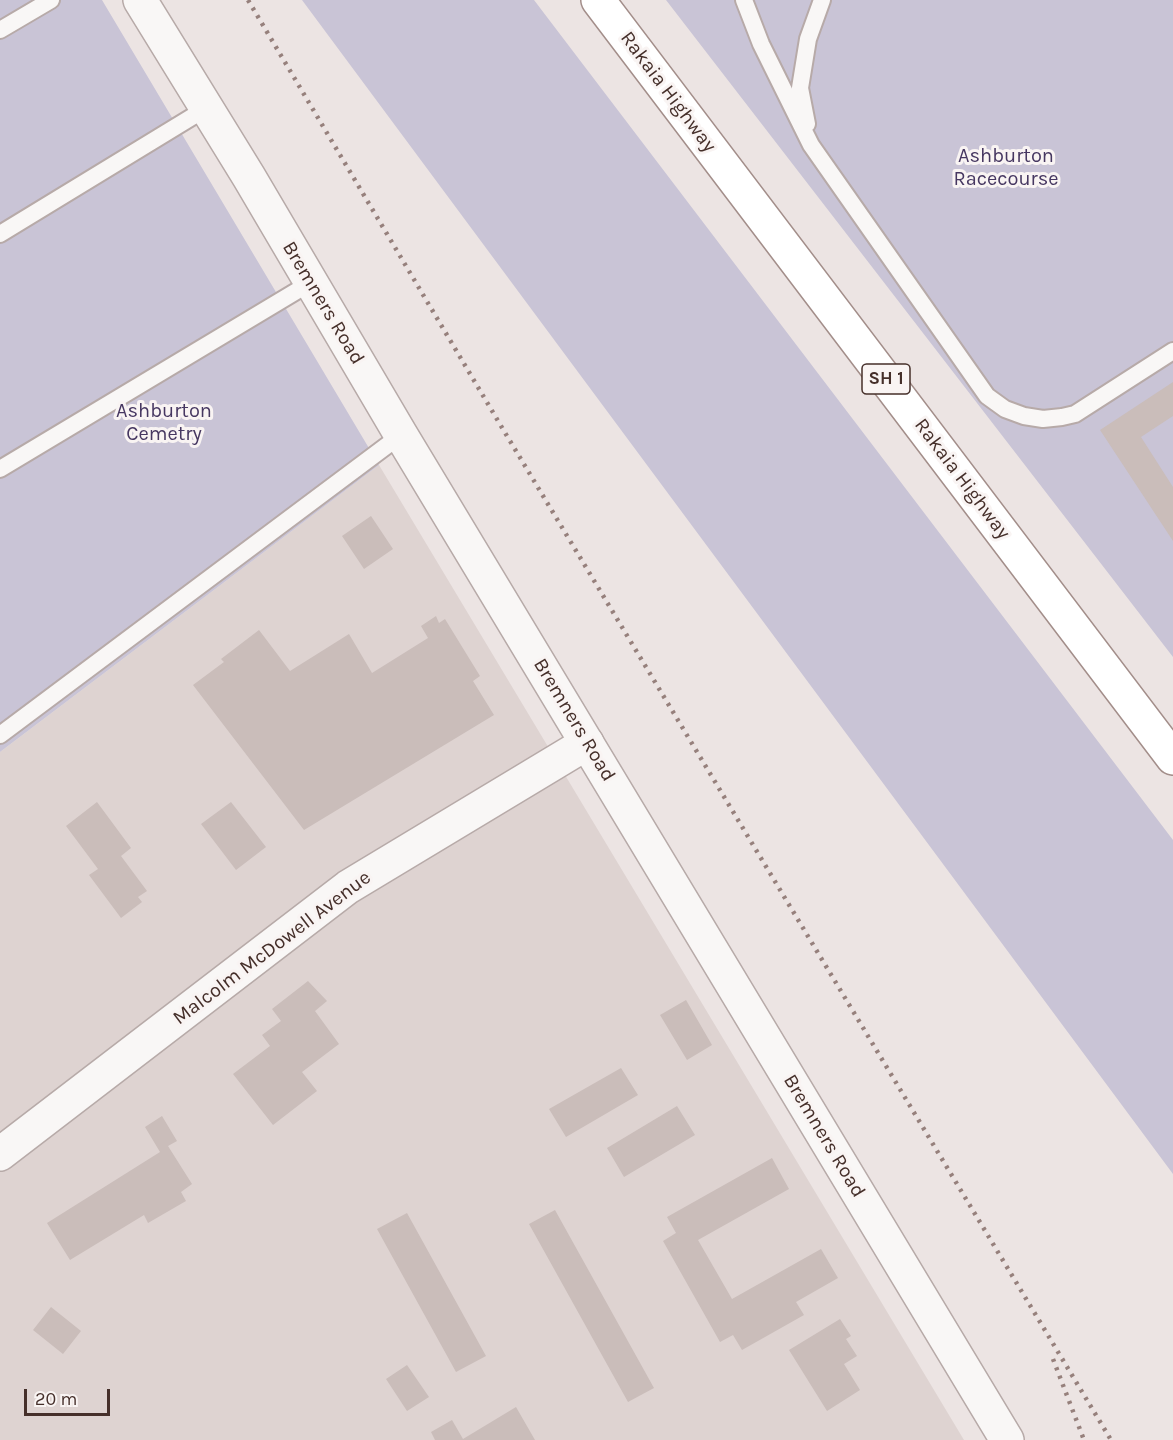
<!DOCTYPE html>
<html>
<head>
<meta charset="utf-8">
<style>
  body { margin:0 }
  #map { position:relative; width:1173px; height:1440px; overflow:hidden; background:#ece4e3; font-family:Karla,sans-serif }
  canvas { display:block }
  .scale { position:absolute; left:24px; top:1389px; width:86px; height:27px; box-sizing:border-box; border:3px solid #452f2a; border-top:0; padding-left:8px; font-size:18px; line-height:21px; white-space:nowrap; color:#452f2a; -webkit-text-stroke:4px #f9f4f3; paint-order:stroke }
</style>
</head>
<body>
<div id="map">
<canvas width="1173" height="1440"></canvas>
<div class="scale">20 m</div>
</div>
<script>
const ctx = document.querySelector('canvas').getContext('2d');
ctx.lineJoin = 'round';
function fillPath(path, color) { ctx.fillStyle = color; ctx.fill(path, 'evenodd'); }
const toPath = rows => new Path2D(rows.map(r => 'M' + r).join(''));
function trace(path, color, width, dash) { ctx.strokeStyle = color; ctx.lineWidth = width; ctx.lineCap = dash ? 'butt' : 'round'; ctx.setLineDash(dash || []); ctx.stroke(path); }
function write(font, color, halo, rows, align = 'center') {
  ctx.font = font + ' Karla,sans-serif'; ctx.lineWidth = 6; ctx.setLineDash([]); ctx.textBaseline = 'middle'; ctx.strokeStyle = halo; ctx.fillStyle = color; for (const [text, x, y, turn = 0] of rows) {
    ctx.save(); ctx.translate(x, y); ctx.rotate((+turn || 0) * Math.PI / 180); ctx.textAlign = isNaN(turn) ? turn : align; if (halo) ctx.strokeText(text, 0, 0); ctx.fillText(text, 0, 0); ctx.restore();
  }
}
fillPath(toPath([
  [379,465,964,1440,0,1440,0,752]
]), '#ded3d1');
fillPath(toPath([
  [0,0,102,0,379,465,0,752],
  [302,0,534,0,1173,840,1173,1174],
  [666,0,1173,0,1173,657]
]), '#c9c4d6');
fillPath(toPath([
  [1173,382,1173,416,1141,437,1173,487,1173,541,1100,430],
  [371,516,393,549,364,569,342,536],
  [436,616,439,623,445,619,480,676,473,681,494,715,304,830,193,685,224,662,221,659,259,630,290,671,349,634,372,673,428,638,421,626],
  [97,802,131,848,121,856,147,891,138,897,142,902,121,918,89,875,98,869,66,826],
  [231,802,266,847,236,870,201,824],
  [308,981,327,1001,315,1011,339,1044,302,1072,317,1091,273,1125,233,1074,270,1046,262,1035,281,1021,272,1009],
  [686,1000,712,1045,687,1060,660,1015],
  [621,1068,638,1095,566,1137,549,1109],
  [677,1106,695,1135,624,1177,607,1148],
  [162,1116,177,1141,168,1146,192,1184,181,1192,186,1201,148,1223,144,1215,70,1260,47,1223,160,1152,145,1127],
  [772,1158,789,1189,698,1240,732,1299,821,1249,838,1278,796,1302,804,1315,742,1350,733,1335,720,1342,663,1241,676,1233,667,1217],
  [555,1210,654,1388,628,1402,529,1224],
  [407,1213,486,1356,456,1372,377,1229],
  [51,1307,81,1331,63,1354,33,1330],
  [840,1319,851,1336,846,1339,857,1356,844,1364,860,1390,827,1411,789,1350],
  [407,1365,429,1397,407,1411,386,1379],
  [516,1407,535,1440,435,1440,431,1432,452,1420,463,1439]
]), '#cabdba');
const service = toPath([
  [744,0,761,44,811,145,987,396,1005,409,1024,416,1043,419,1062,417,1075,414,1173,351],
  [0,30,51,0],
  [807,124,800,88,808,39,822,0],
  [0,234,205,109],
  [0,469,310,283],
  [0,735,401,435]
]);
const minor = toPath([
  [0,1154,348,887,587,743]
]);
const tertiary = toPath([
  [140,0,249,177,401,435,1007,1440]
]);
const trunk = toPath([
  [598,0,1173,758]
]);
trace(service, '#b7aaa8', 20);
trace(minor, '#b7aaa8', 36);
trace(tertiary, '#b7aaa8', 36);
trace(trunk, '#a38e8a', 36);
trace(service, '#f9f7f6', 16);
trace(minor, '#f9f7f6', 33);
trace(tertiary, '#f9f7f6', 33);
trace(trunk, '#fff', 33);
trace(toPath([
  [248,0,504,431,1111,1440],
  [1053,1359,1084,1440]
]), '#96807c', 4.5, [3, 6]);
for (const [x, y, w] of [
  [886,379,48]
]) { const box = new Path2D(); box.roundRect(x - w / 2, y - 15, w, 30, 4.5); ctx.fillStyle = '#f9f4f3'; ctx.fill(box); trace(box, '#452f2a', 1.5); }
write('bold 18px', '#452f2a', null, [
  ["SH 1",886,379]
]);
write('20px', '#452f2a', '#f9f4f3', [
  ["Rakaia Highway",668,92,53],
  ["Bremners Road",323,303,59],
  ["Rakaia Highway",962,479,53],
  ["Bremners Road",574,720,59],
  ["Malcolm McDowell Avenue",272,948,-37],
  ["Bremners Road",824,1136,59]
]);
write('20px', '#463761', '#f9f4f3', [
  ["Ashburton",1006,156],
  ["Racecourse",1006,179],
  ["Ashburton",164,411],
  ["Cemetry",164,434]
]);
</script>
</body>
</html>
